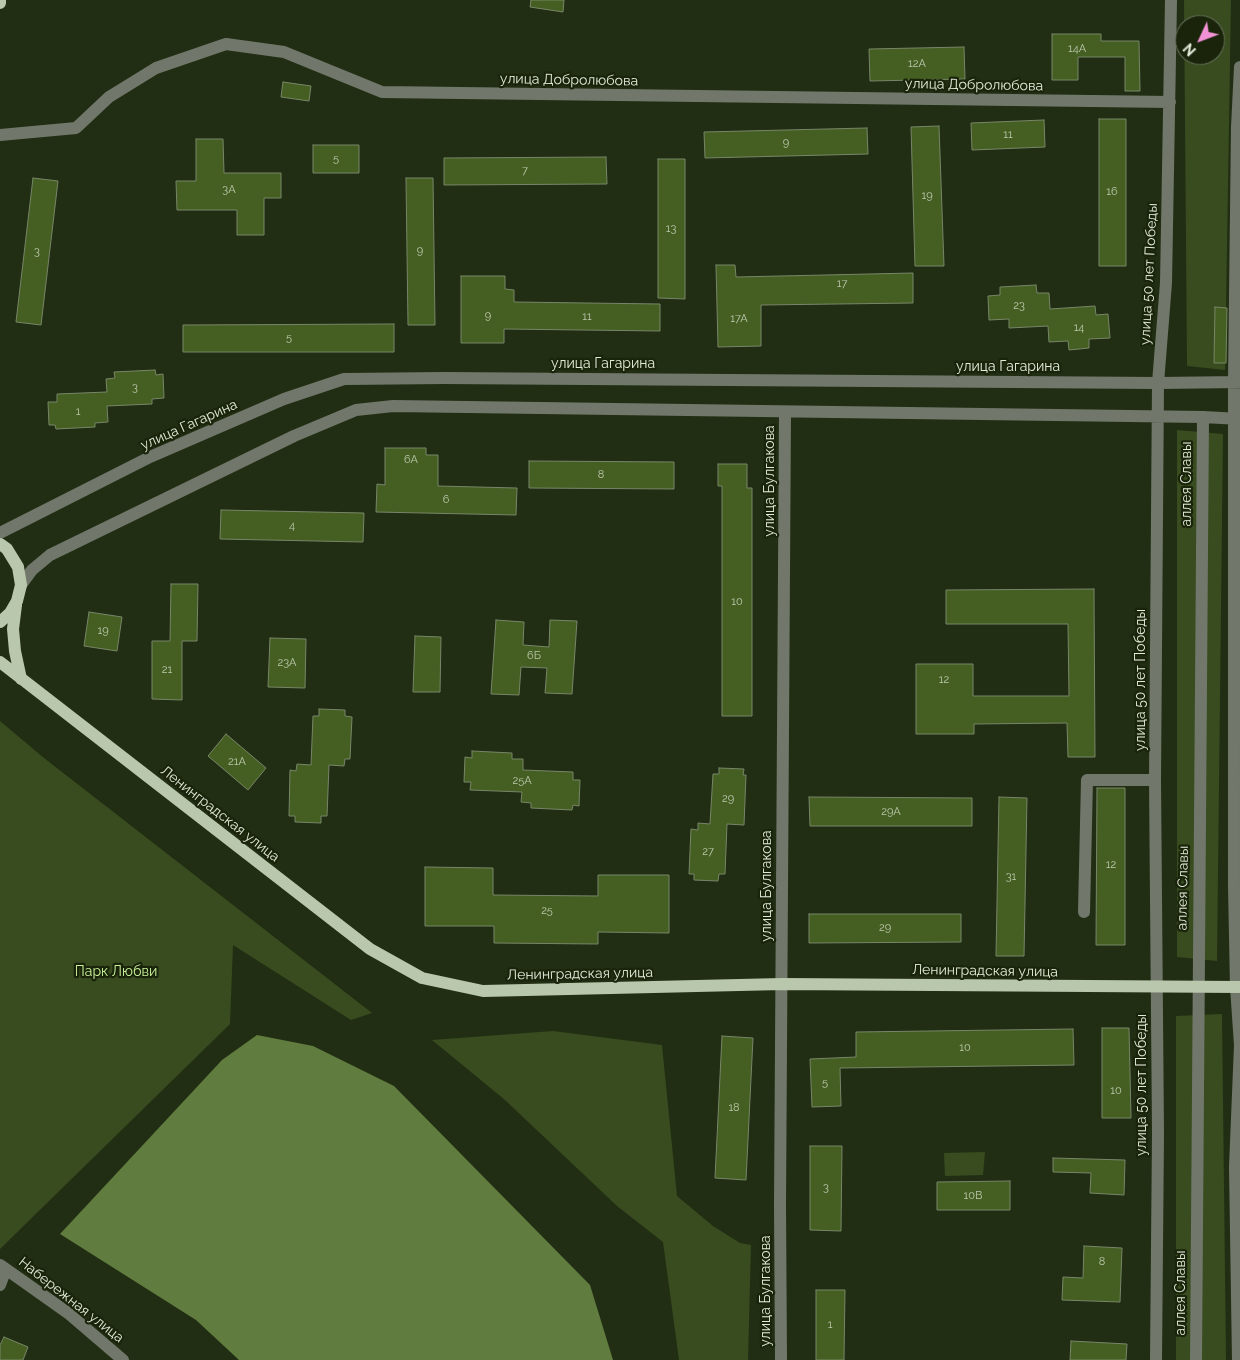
<!DOCTYPE html>
<html>
<head>
<meta charset="utf-8">
<style>
  body { margin:0 }
  #map { position:relative; width:1240px; height:1360px; overflow:hidden; background:#222e13; font-family:Raleway,sans-serif }
  canvas { display:block }
  .north { position:absolute; left:1175px; top:15px; width:50px; height:50px; box-sizing:border-box; background:#19240a; border:1px solid #69735d; border-radius:50%; rotate:227deg; font-size:14px; font-weight:700; line-height:20px; text-align:center; color:#e2ead9 }
  .north::after { content:''; display:block; margin:auto; width:18px; height:22px; background:#f391d6; clip-path:polygon(50% 0,100% 100%,50% 72%,0 100%) }
</style>
</head>
<body>
<div id="map">
<canvas width="1240" height="1360"></canvas>
<div class="north">N</div>
</div>
<script>
const ctx = document.querySelector('canvas').getContext('2d');
ctx.lineJoin = 'round';
function fillPath(path, color) { ctx.fillStyle = color; ctx.fill(path, 'evenodd'); }
const toPath = rows => new Path2D(rows.map(r => 'M' + r).join(''));
function trace(path, color, width, dash) { ctx.strokeStyle = color; ctx.lineWidth = width; ctx.lineCap = dash ? 'butt' : 'round'; ctx.setLineDash(dash || []); ctx.stroke(path); }
function write(font, color, halo, rows, align = 'center') {
  ctx.font = font + ' Raleway,sans-serif'; ctx.lineWidth = 4.5; ctx.setLineDash([]); ctx.textBaseline = 'middle'; ctx.strokeStyle = halo; ctx.fillStyle = color; for (const [text, x, y, turn = 0] of rows) {
    ctx.save(); ctx.translate(x, y); ctx.rotate((+turn || 0) * Math.PI / 180); ctx.textAlign = isNaN(turn) ? turn : align; if (halo) ctx.strokeText(text, 0, 0); ctx.fillText(text, 0, 0); ctx.restore();
  }
}
fillPath(toPath([
  [1184,0,1231,0,1225,370,1187,366],
  [1185,25,1215,25,1215,55,1185,55],
  [1177,430,1223,434,1217,961,1177,957],
  [0,721,44,758,372,1013,351,1020,233,945,230,1024,0,1249],
  [1222,1014,1226,1360,1176,1360,1176,1016],
  [553,1031,662,1045,677,1196,713,1226,740,1243,751,1245,748,1360,679,1360,663,1242,617,1206,505,1100,432,1040],
  [985,1152,983,1175,945,1176,944,1153]
]), '#384c1f');
fillPath(toPath([
  [257,1035,313,1046,394,1086,590,1285,613,1360,239,1360,196,1320,60,1234,222,1060]
]), '#607c3f');
const building = toPath([
  [531,0,564,0,563,12,530,7,531,0],
  [1052,34,1101,34,1101,41,1139,41,1140,91,1125,91,1125,57,1078,57,1078,80,1052,80,1052,34],
  [964,47,965,79,870,81,869,49,964,47],
  [283,82,311,86,309,101,281,97,283,82],
  [1099,119,1126,119,1126,266,1099,266,1099,119],
  [1044,120,1045,147,972,150,971,123,1044,120],
  [939,126,944,266,915,266,911,127,939,126],
  [867,128,868,154,705,158,704,132,867,128],
  [196,139,223,139,224,173,281,173,281,198,264,198,264,235,237,235,237,210,177,210,176,181,196,181,196,139],
  [313,145,359,145,359,173,313,173,313,145],
  [606,157,607,184,444,185,444,158,606,157],
  [658,159,685,159,685,299,658,298,658,159],
  [33,178,58,181,41,325,16,322,33,178],
  [406,178,433,178,435,325,408,325,406,178],
  [716,265,735,265,736,277,913,273,913,303,761,305,761,346,718,347,716,265],
  [461,276,505,276,505,289,514,290,514,302,660,304,660,331,504,329,504,343,461,343,461,276],
  [1036,285,1037,293,1049,293,1050,309,1095,306,1096,315,1108,314,1110,338,1089,339,1089,348,1069,350,1068,341,1049,342,1048,326,1009,328,1009,319,989,320,988,296,1000,295,1000,287,1036,285],
  [1215,307,1227,308,1226,363,1214,363,1215,307],
  [394,324,394,352,183,352,183,325,394,324],
  [155,370,156,375,163,374,164,398,152,399,152,404,107,406,108,422,95,423,95,427,56,429,55,425,49,425,48,402,57,402,57,394,107,392,106,379,115,378,114,372,155,370],
  [385,448,426,448,426,455,438,455,438,486,517,488,516,515,376,512,377,484,385,485,385,448],
  [529,461,674,462,674,489,529,488,529,461],
  [718,464,747,464,747,488,752,488,752,716,722,716,722,486,718,486,718,464],
  [221,510,364,513,363,542,220,539,221,510],
  [171,584,198,584,197,641,182,641,182,700,152,699,152,641,170,641,171,584],
  [1094,589,1095,757,1068,757,1067,723,974,724,974,734,916,734,916,664,973,664,973,696,1069,696,1068,624,946,624,946,590,1094,589],
  [89,612,122,617,117,651,84,646,89,612],
  [496,620,524,622,523,645,549,647,550,620,577,621,572,694,545,693,547,668,521,667,519,695,491,694,496,620],
  [415,636,441,637,440,692,413,692,415,636],
  [270,638,306,639,305,688,268,687,270,638],
  [319,709,345,710,345,716,352,717,350,759,345,759,344,766,329,765,327,816,321,816,321,823,295,822,295,816,289,816,290,770,296,771,297,764,311,765,313,716,319,716,319,709],
  [226,734,266,768,248,790,208,756,226,734],
  [472,751,512,753,512,759,523,759,523,770,573,772,573,780,580,780,579,806,573,805,572,810,531,808,531,803,521,802,522,792,470,790,471,782,464,782,465,757,472,758,472,751],
  [719,768,744,769,743,775,746,775,744,825,727,824,725,874,719,874,718,881,694,880,694,874,689,874,691,829,698,830,698,823,710,824,713,774,719,774,719,768],
  [1097,788,1125,788,1125,945,1096,945,1097,788],
  [809,797,972,798,972,826,810,826,809,797],
  [999,797,1027,798,1024,956,996,956,999,797],
  [425,867,493,868,493,895,598,896,598,875,669,875,669,933,598,932,598,944,494,943,494,926,425,926,425,867],
  [809,914,961,914,961,942,809,943,809,914],
  [1102,1028,1129,1028,1131,1118,1102,1118,1102,1028],
  [1073,1029,1074,1065,840,1068,841,1106,812,1107,810,1059,856,1057,856,1032,1073,1029],
  [722,1036,753,1038,746,1180,715,1178,722,1036],
  [810,1146,842,1146,841,1231,810,1230,810,1146],
  [1053,1158,1125,1160,1124,1195,1090,1193,1091,1173,1053,1172,1053,1158],
  [1010,1181,1010,1210,937,1210,937,1182,1010,1181],
  [1084,1246,1122,1248,1120,1302,1062,1300,1063,1277,1083,1278,1084,1246],
  [816,1290,845,1290,844,1360,816,1360,816,1290],
  [4,1337,28,1347,23,1360,0,1360,0,1345,4,1337],
  [1071,1341,1127,1344,1126,1360,1070,1360,1071,1341]
]);
fillPath(building, '#455f23');
trace(building, '#778668', 1);
trace(toPath([
  [0,135,76,128,109,97,156,68,226,44,284,52,382,92,1170,102],
  [0,533,150,457,284,399,344,379,444,378,1158,383,1240,382],
  [21,585,32,570,50,555,294,436,356,410,393,406,1203,417,1240,419],
  [1084,912,1087,780,1155,780],
  [0,1265,68,1313,123,1360],
  [0,1285,6,1269],
  [781,1360,780,1205,785,412],
  [1156,1360,1158,1133,1155,780,1158,383,1166,283,1171,0],
  [1196,1360,1203,417],
  [1238,1360,1235,1167,1240,1045,1236,987,1234,886,1234,382,1237,127,1240,67]
]), '#71786b', 12);
trace(toPath([
  [0,3,0,0],
  [0,544,7,549,18,567,21,585,17,601,10,613,0,622],
  [16,605,13,629,15,651,21,679],
  [0,662,370,949,422,978,483,991,782,984,1240,987]
]), '#b9c7ac', 12);
write('11px', '#bbc7ac', null, [
  ["14А",1077,49],
  ["12А",917,64],
  ["11",1008,135],
  ["9",786,143],
  ["5",336,159],
  ["7",525,171],
  ["3А",229,190],
  ["16",1112,192],
  ["19",927,196],
  ["13",671,229],
  ["9",420,251],
  ["3",37,252],
  ["17",842,284],
  ["23",1019,306],
  ["9",488,316],
  ["11",587,317],
  ["17А",739,319],
  ["14",1079,328],
  ["5",289,338],
  ["3",135,388],
  ["1",78,412],
  ["6А",411,460],
  ["8",601,475],
  ["6",446,500],
  ["4",292,526],
  ["10",737,602],
  ["19",103,631],
  ["6Б",534,656],
  ["23А",287,663],
  ["21",167,670],
  ["12",944,680],
  ["21А",237,762],
  ["25А",522,781],
  ["29",728,799],
  ["29А",891,812],
  ["27",708,852],
  ["12",1111,865],
  ["31",1011,877],
  ["25",547,911],
  ["29",885,928],
  ["10",965,1048],
  ["5",825,1083],
  ["10",1116,1091],
  ["18",734,1108],
  ["3",826,1188],
  ["10В",973,1196],
  ["8",1102,1262],
  ["1",830,1325]
]);
write('14px', '#e2ead9', '#19240a', [
  ["улица Добролюбова",569,80,1],
  ["улица Добролюбова",974,85,1],
  ["улица 50 лет Победы",1149,274,-87],
  ["улица Гагарина",603,364],
  ["улица Гагарина",1008,367],
  ["улица Гагарина",189,425,-24],
  ["улица Булгакова",770,481,-90],
  ["аллея Славы",1187,484,-90],
  ["улица 50 лет Победы",1141,680,-90],
  ["Ленинградская улица",220,814,38],
  ["улица Булгакова",767,886,-90],
  ["аллея Славы",1183,888,-89],
  ["Ленинградская улица",985,971,1],
  ["Ленинградская улица",580,974,-1],
  ["улица 50 лет Победы",1142,1085,-90],
  ["улица Булгакова",766,1291,-90],
  ["аллея Славы",1181,1293,-90],
  ["Набережная улица",71,1300,38]
]);
write('14px', '#c8f299', '#19240a', [
  ["Парк Любви",116,972]
]);
</script>
</body>
</html>
